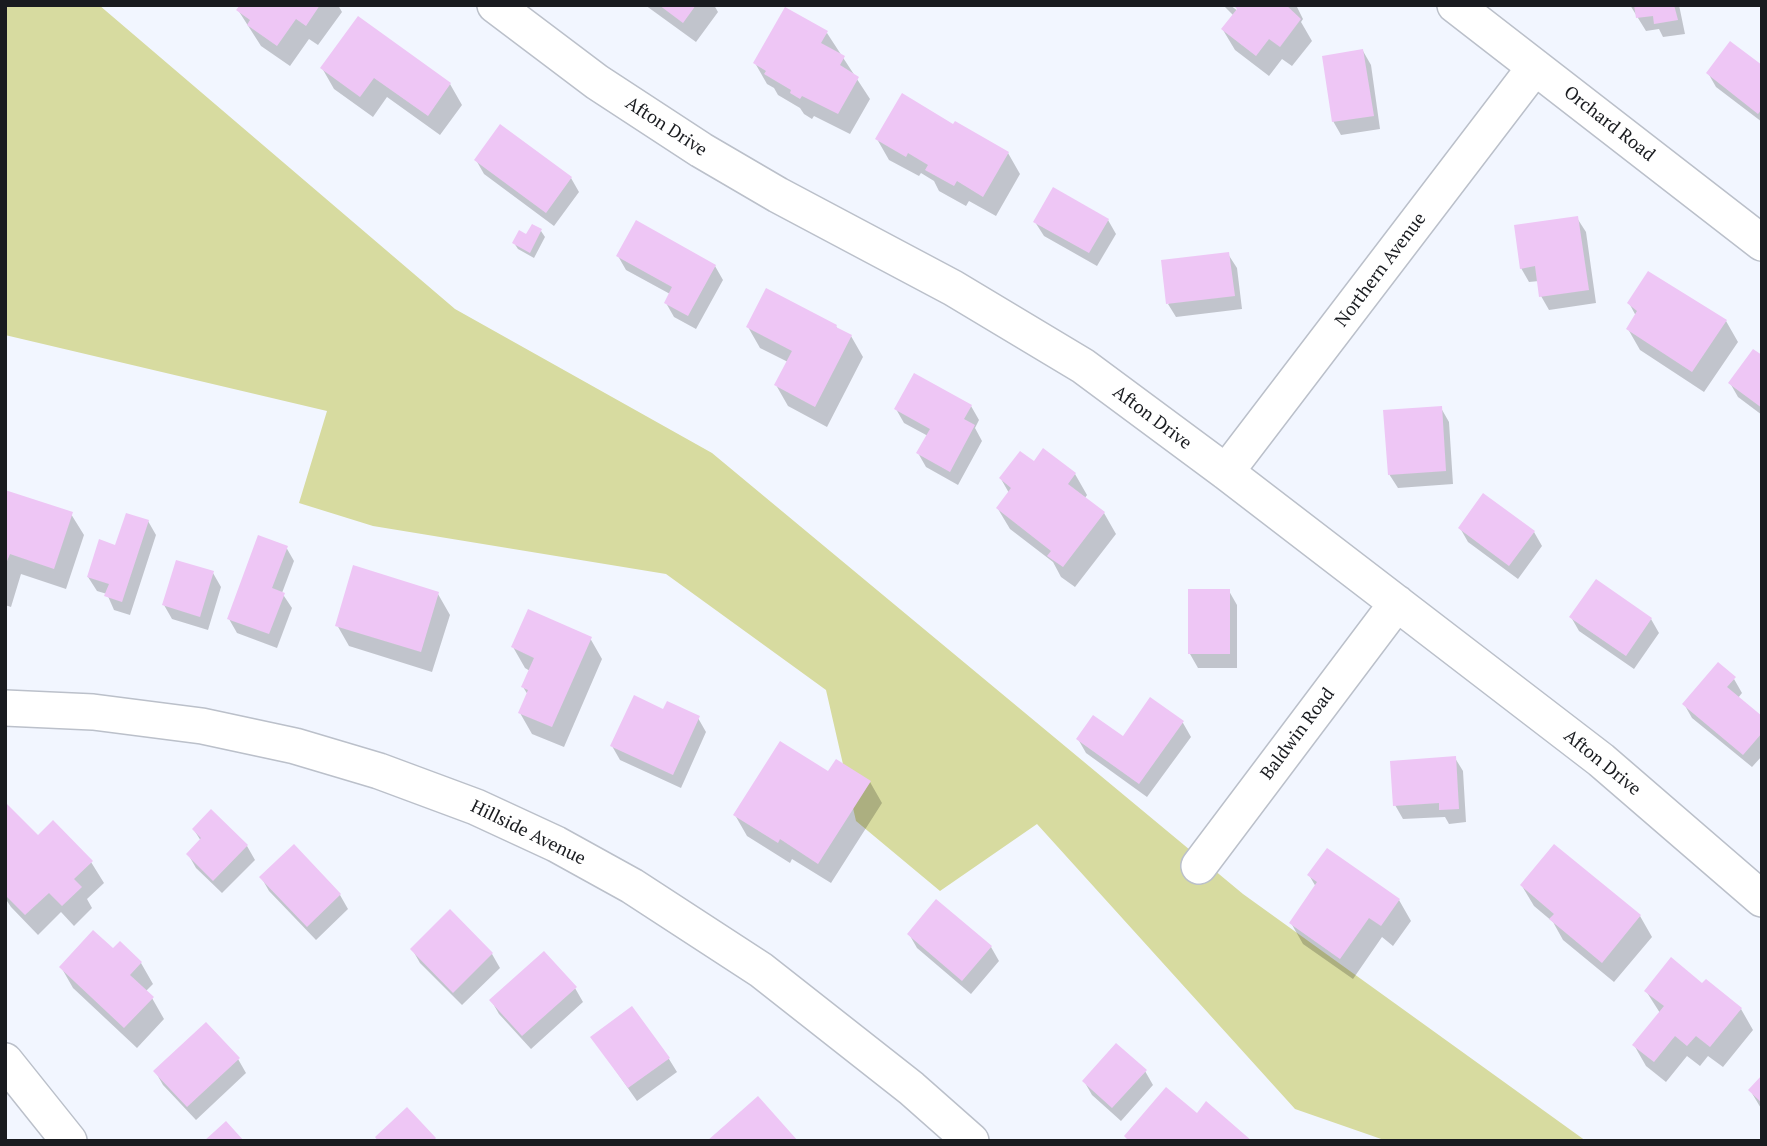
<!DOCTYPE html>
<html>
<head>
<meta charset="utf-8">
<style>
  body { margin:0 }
  #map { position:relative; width:1767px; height:1146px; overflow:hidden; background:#f2f6ff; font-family:"PT Serif",serif }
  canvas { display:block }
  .frame { position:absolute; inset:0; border:7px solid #191b1f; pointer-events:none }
</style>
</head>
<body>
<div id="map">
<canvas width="1767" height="1146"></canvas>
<div class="frame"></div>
</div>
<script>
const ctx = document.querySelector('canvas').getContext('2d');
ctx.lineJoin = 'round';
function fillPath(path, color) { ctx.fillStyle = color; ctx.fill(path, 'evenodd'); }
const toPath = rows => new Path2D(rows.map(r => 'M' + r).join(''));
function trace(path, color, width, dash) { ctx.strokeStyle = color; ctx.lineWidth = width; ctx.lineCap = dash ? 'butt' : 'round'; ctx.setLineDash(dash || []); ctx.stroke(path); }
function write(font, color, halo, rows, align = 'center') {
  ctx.font = font + ' "PT Serif",serif'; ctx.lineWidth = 7; ctx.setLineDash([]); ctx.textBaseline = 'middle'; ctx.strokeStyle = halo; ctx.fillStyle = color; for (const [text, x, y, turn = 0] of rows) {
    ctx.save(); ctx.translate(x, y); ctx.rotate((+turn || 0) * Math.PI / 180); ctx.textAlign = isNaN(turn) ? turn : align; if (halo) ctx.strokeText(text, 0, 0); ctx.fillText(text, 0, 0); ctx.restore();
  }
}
fillPath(toPath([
  [5,5,99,5,455,309,712,453,1243,894,1586,1141,1387,1141,1295,1109,1037,824,940,891,856,821,826,690,666,574,373,526,299,503,327,411,5,335]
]), '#d7dba0');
fillPath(toPath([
  [242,5,338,5,342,12,318,45,309,39,290,66,261,46,238,10],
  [645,5,714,5,718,12,696,42],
  [1223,5,1230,5,1243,15,1236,5,1296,5,1303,19,1301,22,1312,41,1292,66,1282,59,1269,76,1235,50,1223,30,1234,16],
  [1630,5,1679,5,1685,34,1663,37,1659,29,1646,31],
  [827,33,870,99,850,134,814,116,812,119,804,114,800,108,778,95,774,88,767,84,755,63],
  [1363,51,1371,65,1380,129,1341,135,1333,121],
  [1762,67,1762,122,1716,87,1708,73],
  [322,68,450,84,462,105,440,135,387,97,373,117,334,89],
  [501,127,571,178,579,192,554,226,484,174,476,160],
  [954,127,1008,153,1020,174,996,216,969,201,966,206,939,191,934,181,921,173,919,176,889,160,877,139],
  [1577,218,1586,232,1596,303,1549,310,1541,296,1539,281,1529,282,1521,268],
  [1108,220,1116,234,1097,266,1044,236,1035,222],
  [541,231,545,237,534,258,518,249,514,243],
  [1228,254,1237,268,1242,309,1176,317,1168,304],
  [618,256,715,266,723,280,696,329,674,317,666,303,670,294,626,270],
  [1629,303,1726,321,1738,342,1704,392,1640,350,1628,329,1636,316],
  [836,326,838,330,851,336,863,357,827,427,788,406,776,385,788,362,760,348,748,327],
  [1762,357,1762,415,1738,397,1730,383],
  [971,406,979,420,975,428,982,441,958,485,926,467,918,453,928,436,904,423,896,409],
  [1441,408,1449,422,1453,484,1398,488,1389,474],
  [1075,474,1087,495,1085,498,1104,513,1116,534,1075,587,1061,577,1053,562,1010,529,998,509,1009,493,1001,479],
  [5,492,71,514,84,535,66,589,21,574,11,607,5,605],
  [148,521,156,535,130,615,114,610,107,594,97,591,88,577,116,547],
  [1460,528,1534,532,1542,546,1518,579,1468,542],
  [286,547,294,561,282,593,292,608,277,648,237,633,229,619],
  [213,573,221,587,208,630,172,619,164,605],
  [1229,591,1237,605,1237,668,1198,668,1190,654],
  [438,594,450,615,432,672,349,646,337,625],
  [1571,617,1651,619,1659,633,1634,669,1579,631],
  [590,638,602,659,564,747,532,734,520,713,528,695,523,687,530,671,525,668,513,647],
  [1734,679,1742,693,1738,698,1762,718,1762,756,1752,767,1692,718,1684,704],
  [1151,700,1183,723,1191,737,1147,797,1086,753,1078,739,1123,739],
  [664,712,698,718,706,732,681,788,620,760,612,746],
  [1455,758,1463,771,1466,822,1449,824,1445,817,1403,819,1395,805],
  [829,774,870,782,882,803,831,883,792,859,790,863,747,836,735,815],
  [5,804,38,838,91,862,104,883,87,899,92,908,74,926,61,912,38,935,11,907,5,898],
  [194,830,247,846,255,860,222,893,196,868,188,854,201,841],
  [294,847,340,895,348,909,316,940,269,891,261,877],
  [1309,875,1399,900,1411,921,1393,946,1382,937,1353,979,1303,944,1291,923,1316,887],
  [1522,886,1640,916,1652,937,1614,982,1563,940,1553,922,1534,906],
  [909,934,991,947,999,961,971,994,917,948],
  [412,949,492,954,500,968,462,1005,420,963],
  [113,951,141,963,153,984,145,992,152,998,164,1019,137,1048,73,988,61,967],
  [1703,985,1741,1009,1753,1030,1723,1067,1708,1056,1700,1066,1687,1056,1666,1082,1646,1066,1634,1045,1660,1013,1646,991],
  [575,988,583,1002,531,1049,499,1014,491,1000],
  [592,1037,669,1059,677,1072,637,1101],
  [238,1059,246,1073,196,1120,163,1085,155,1071],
  [1145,1071,1153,1085,1121,1121,1092,1095,1084,1081],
  [1762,1077,1762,1110,1750,1090]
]), '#0003');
fillPath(toPath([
  [240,5,320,5,306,26,296,19,277,46,247,25,250,20,236,10],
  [659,5,696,5,683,23],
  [1233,5,1286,5,1301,19,1280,47,1269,39,1256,56,1221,29,1237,9],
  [1634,5,1674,5,1678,20,1654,24,1653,16,1636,18],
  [785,7,828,31,821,43,845,56,840,65,859,77,838,114,802,96,800,99,790,93,791,90,764,74,766,71,753,63],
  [358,16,451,83,428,116,374,78,360,97,320,68],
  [1730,41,1762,65,1762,109,1758,114,1706,73],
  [1363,49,1374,116,1332,122,1322,56],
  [902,93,953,124,955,121,1009,152,983,197,957,181,954,186,925,170,928,165,908,153,906,157,875,139],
  [500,124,572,177,546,213,474,160],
  [1053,187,1109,219,1089,253,1033,222],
  [1578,216,1589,290,1539,297,1535,266,1520,269,1514,225],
  [636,220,716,265,688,316,664,303,672,287,616,256],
  [532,224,542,229,530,253,512,243,519,230,526,234],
  [1229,252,1235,296,1166,304,1161,260],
  [1648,271,1727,320,1692,372,1626,329,1637,311,1627,303],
  [766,288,837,325,836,327,852,335,815,407,774,385,792,351,746,327],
  [1753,349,1762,355,1762,408,1728,383],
  [914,373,972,405,964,419,975,425,950,472,916,453,930,429,894,409],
  [1442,406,1446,471,1388,475,1383,410],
  [1043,448,1076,473,1068,484,1105,512,1063,567,1047,556,1051,551,996,508,1011,488,999,478,1020,451,1034,461],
  [5,490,73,512,54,569,10,554,5,566],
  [1483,493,1535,531,1509,566,1458,528],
  [126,513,149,520,122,602,104,596,109,584,87,577,99,539,115,545],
  [258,535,288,546,272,588,285,593,269,634,227,619],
  [176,560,214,571,200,617,162,605],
  [353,565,439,592,421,652,335,626],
  [1596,579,1652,618,1626,656,1569,617],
  [1188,589,1230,589,1230,654,1188,654],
  [528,609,592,637,552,727,518,713,528,690,521,687,534,658,511,647],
  [1718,662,1736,677,1727,687,1762,716,1762,733,1743,755,1682,704],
  [634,695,663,709,667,701,700,716,673,775,610,746],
  [1150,697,1184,721,1139,784,1076,739,1093,715,1123,736],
  [780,741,828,771,836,759,871,781,818,864,780,839,778,843,733,815],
  [1456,756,1459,809,1439,810,1439,803,1393,806,1390,761],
  [5,802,38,835,53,820,93,861,74,879,82,887,62,906,49,893,25,915,5,895,7,876],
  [211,809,248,845,213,881,186,854,201,838,192,829],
  [294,844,341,894,307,927,259,877],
  [1554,844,1641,915,1602,963,1549,919,1554,914,1520,885],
  [1327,848,1400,899,1381,926,1369,918,1340,959,1289,923,1317,882,1307,875],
  [936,899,992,946,962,981,907,934],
  [450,909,493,953,453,993,410,949],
  [93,930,113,948,120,941,142,962,130,975,154,997,124,1028,59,967],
  [544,951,577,987,522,1036,489,1000],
  [1671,957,1702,983,1706,979,1742,1008,1710,1047,1696,1036,1687,1046,1675,1036,1654,1062,1632,1045,1664,1006,1644,991],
  [632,1006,670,1058,628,1088,590,1037],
  [206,1022,240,1058,187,1107,153,1071],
  [1116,1043,1147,1070,1112,1108,1082,1081],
  [1762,1075,1762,1103,1748,1090],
  [1166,1087,1197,1113,1206,1101,1252,1141,1129,1141,1124,1136],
  [758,1096,798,1141,707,1141],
  [407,1107,436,1138,433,1141,378,1141,375,1137],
  [226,1121,244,1141,204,1141]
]), '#eec6f5');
const minor = toPath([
  [495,5,597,82,701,150,778,195,953,288,1083,366,1226,472,1601,760,1762,899],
  [1455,5,1762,243],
  [1226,472,1535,67],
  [5,708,93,712,202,726,295,746,379,771,476,807,556,844,632,886,761,970,911,1088,971,1141],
  [1199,866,1397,603],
  [5,1061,69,1141]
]);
trace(minor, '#bbc0ca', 38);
trace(minor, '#fff', 35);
write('18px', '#191b1f', '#fff', [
  ["Orchard Road",1609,124,38],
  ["Afton Drive",666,127,33],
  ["Northern Avenue",1381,270,-53],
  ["Afton Drive",1152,418,37],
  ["Baldwin Road",1298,734,-53],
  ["Afton Drive",1602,763,39],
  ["Hillside Avenue",528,833,26]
]);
</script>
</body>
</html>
